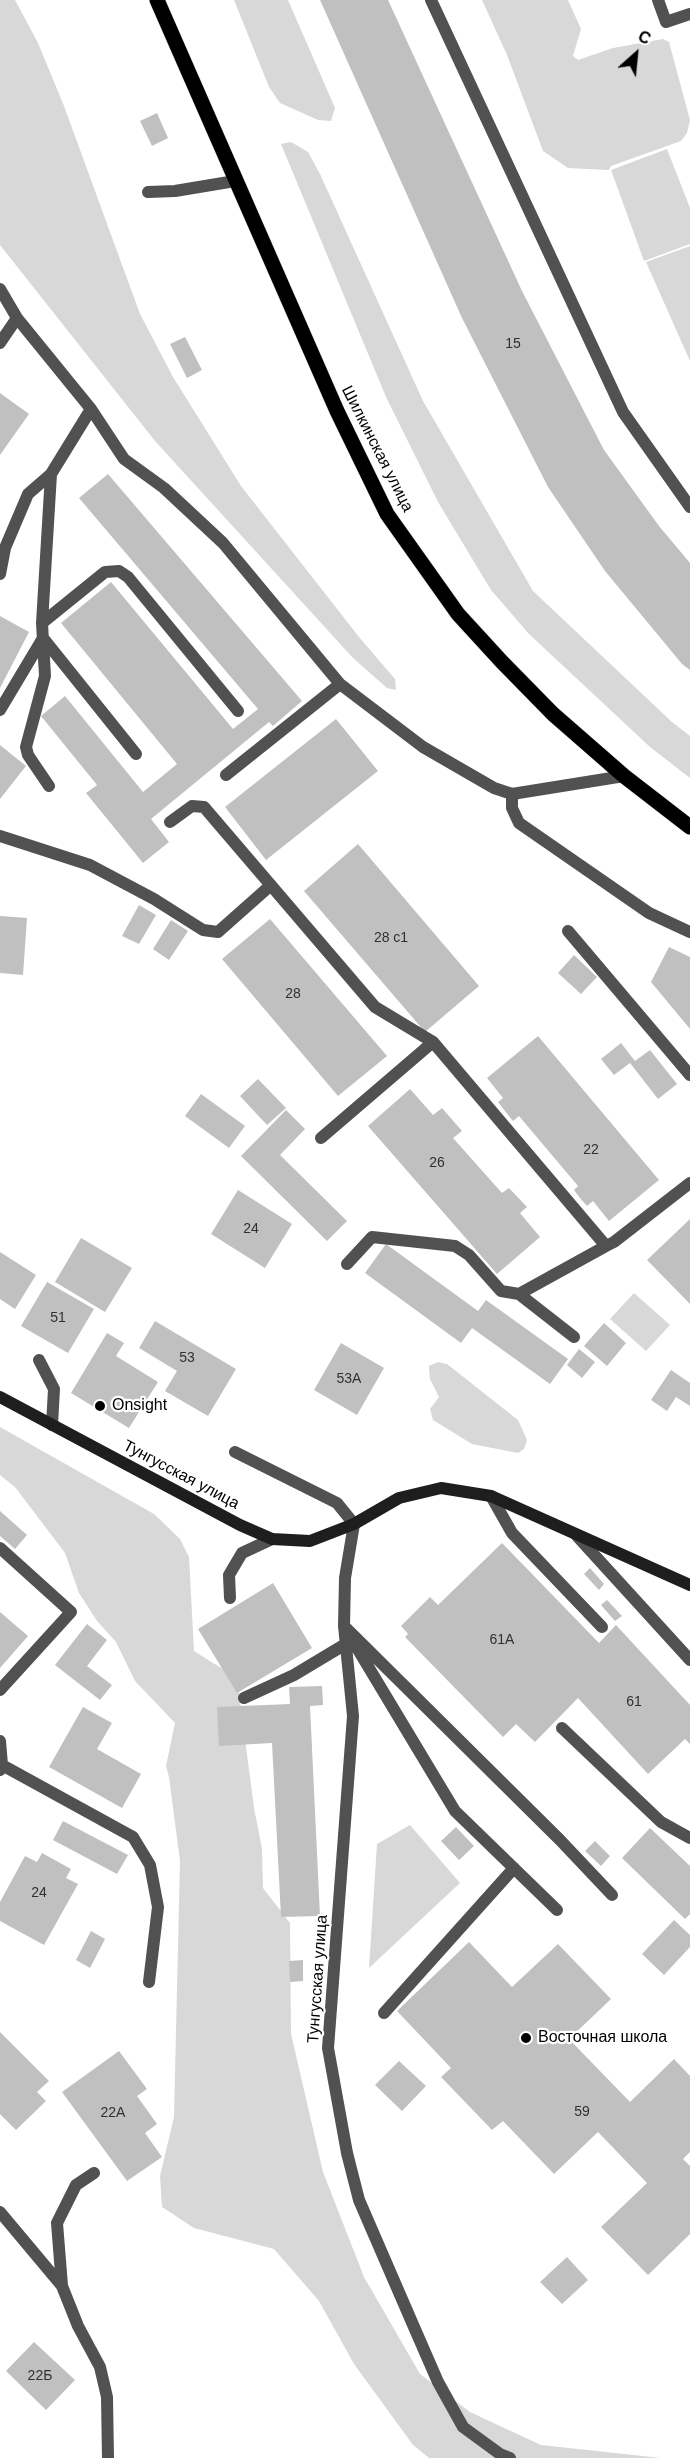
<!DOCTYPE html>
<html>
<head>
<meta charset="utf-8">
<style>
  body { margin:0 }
  #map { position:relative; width:690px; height:2458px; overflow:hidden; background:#fff; font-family:Helvetica,sans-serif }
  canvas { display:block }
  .north { position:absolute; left:606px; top:24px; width:60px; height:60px; -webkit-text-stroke:4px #fff; paint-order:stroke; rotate:27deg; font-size:16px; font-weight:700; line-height:24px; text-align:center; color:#000 }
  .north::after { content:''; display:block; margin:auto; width:21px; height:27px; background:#000; clip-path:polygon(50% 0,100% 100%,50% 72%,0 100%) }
</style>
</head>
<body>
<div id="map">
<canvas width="690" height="2458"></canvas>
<div class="north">С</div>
</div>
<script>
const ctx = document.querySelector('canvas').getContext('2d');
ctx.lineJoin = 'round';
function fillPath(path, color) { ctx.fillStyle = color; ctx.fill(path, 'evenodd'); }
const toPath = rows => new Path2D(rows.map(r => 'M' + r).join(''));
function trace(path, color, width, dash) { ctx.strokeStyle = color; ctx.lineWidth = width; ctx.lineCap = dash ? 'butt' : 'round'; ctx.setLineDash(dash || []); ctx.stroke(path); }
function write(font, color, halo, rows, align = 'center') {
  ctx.font = font + ' Helvetica,sans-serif'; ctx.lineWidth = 4.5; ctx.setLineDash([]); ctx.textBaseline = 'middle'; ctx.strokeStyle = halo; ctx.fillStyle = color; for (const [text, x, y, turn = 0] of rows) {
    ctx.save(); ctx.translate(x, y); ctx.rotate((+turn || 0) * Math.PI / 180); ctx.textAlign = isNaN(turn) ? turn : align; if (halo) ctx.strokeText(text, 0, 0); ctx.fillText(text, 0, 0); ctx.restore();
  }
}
fillPath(toPath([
  [0,0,15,0,38,43,64,106,140,314,173,377,241,486,359,637,395,679,396,690,387,688,353,658,155,441,0,245],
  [234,0,288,0,335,108,331,121,318,120,280,103,269,87],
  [482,0,568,0,581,29,573,56,578,60,613,48,663,39,669,42,690,120,687,133,681,141,611,166,609,170,568,168,543,151,507,55],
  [291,142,308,152,320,174,423,401,533,591,672,722,690,736,690,778,650,747,529,634,491,590,438,502,386,397,281,144],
  [667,149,690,208,690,244,644,261,611,170],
  [690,246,690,361,646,262],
  [634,1293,670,1325,646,1351,610,1319],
  [438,1362,447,1364,518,1420,527,1440,524,1449,518,1453,472,1444,433,1420,430,1409,439,1397,430,1379,429,1370,429,1366],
  [0,1427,154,1514,180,1539,189,1557,194,1651,237,1678,254,1808,262,1849,263,1888,290,1923,291,2034,323,2172,364,2277,420,2374,470,2412,541,2445,661,2458,429,2458,413,2445,354,2364,319,2301,274,2249,194,2228,162,2207,160,2176,174,2117,180,1861,169,1777,166,1766,175,1723,135,1681,116,1642,97,1621,79,1593,65,1553,15,1487,0,1475],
  [410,1825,460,1883,369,1968,377,1844]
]), '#d8d8d8');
fillPath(toPath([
  [320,0,388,0,522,291,604,450,659,526,690,563,690,670,682,664,605,571,548,487,462,318],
  [157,113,168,138,152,146,140,121],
  [185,337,202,370,187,378,170,344],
  [0,393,29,414,0,455],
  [108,474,302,701,273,726,269,722,151,819,169,842,143,863,86,793,97,785,41,716,65,696,143,792,177,764,61,623,111,582,233,729,258,709,79,498],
  [0,616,29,632,0,688],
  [336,719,378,771,266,860,225,807],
  [0,745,26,766,0,799],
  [358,844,479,986,425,1032,304,891],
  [139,905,156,915,139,944,122,936],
  [0,916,27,918,23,975,0,973],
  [270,919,387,1056,338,1096,222,959],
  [171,920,188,931,169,960,153,949],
  [669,947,690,957,690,1029,651,982],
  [574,955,597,977,581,994,558,973],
  [538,1036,659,1180,609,1221,593,1201,587,1206,580,1198,574,1190,578,1186,519,1116,513,1121,505,1111,498,1102,503,1098,487,1078],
  [621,1043,635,1061,650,1050,677,1084,658,1099,630,1063,614,1075,601,1059],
  [258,1079,286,1108,267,1125,240,1096],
  [410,1089,433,1115,442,1108,462,1131,453,1138,502,1193,509,1188,527,1207,520,1213,540,1237,497,1274,368,1126],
  [201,1094,245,1126,229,1148,185,1116],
  [286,1110,305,1129,280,1155,347,1221,327,1241,241,1156],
  [238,1190,292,1224,265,1268,211,1234],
  [690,1219,690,1304,647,1260],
  [81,1238,132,1268,105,1312,55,1282],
  [386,1244,478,1311,486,1300,568,1359,550,1384,472,1328,461,1343,365,1273],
  [0,1252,36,1275,15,1309,0,1299],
  [47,1282,94,1309,68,1353,21,1326],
  [155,1321,236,1369,208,1416,165,1391,177,1371,139,1348],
  [604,1323,626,1343,607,1366,584,1346],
  [107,1333,124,1343,116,1356,158,1382,129,1428,71,1393],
  [341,1343,384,1368,357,1415,314,1390],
  [579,1349,595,1362,582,1378,567,1365],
  [671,1370,690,1383,690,1406,676,1397,667,1411,651,1400],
  [0,1511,27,1535,15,1549,0,1536],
  [502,1543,599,1643,616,1625,690,1705,690,1744,685,1739,648,1774,578,1698,535,1742,516,1724,503,1737,405,1637,408,1634,401,1626,430,1597,438,1605],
  [590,1568,604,1584,599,1590,584,1574],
  [273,1583,312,1648,237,1693,198,1629],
  [607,1600,622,1616,615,1621,601,1605],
  [0,1612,28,1636,0,1668],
  [87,1624,107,1640,87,1666,112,1685,100,1700,55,1665],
  [322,1686,323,1705,310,1706,320,1916,281,1917,272,1743,219,1746,217,1707,290,1704,289,1687],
  [83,1707,112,1723,97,1749,141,1774,122,1808,49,1767],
  [63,1821,128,1855,117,1874,53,1840],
  [456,1827,474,1846,459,1860,441,1841],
  [650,1828,690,1866,690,1914,685,1919,622,1858],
  [595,1841,610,1856,601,1866,585,1851],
  [42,1853,71,1869,66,1878,78,1884,44,1945,0,1921,0,1902,25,1856,37,1862],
  [674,1920,690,1935,690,1947,664,1975,642,1954],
  [91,1931,105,1939,90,1968,76,1960],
  [469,1942,512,1987,558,1944,611,1999,569,2039,630,2102,674,2059,690,2076,690,2152,683,2159,690,2166,690,2234,648,2275,601,2227,647,2183,598,2132,554,2174,503,2121,492,2130,441,2077,451,2068,397,2011],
  [303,1960,303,1981,290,1982,289,1961],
  [0,2032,49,2081,37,2092,46,2101,16,2130,0,2114],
  [119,2051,147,2089,137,2096,157,2124,145,2133,162,2157,127,2181,62,2092],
  [399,2061,426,2086,402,2111,375,2085],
  [567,2257,588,2280,562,2304,540,2282],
  [34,2342,75,2380,46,2410,6,2371]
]), '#c0c0c0');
const primary = toPath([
  [157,0,337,411,387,514,458,614,502,662,553,714,624,776,690,827]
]);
trace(primary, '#dbdbdb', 16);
trace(toPath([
  [431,0,623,412,690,507],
  [658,0,666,22,690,14],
  [148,192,175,191,235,181],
  [0,289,17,318,91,409,124,459,164,488,223,543,340,684,423,747,494,788,512,794,624,776],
  [0,343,17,318],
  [0,574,5,548,28,494,51,474],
  [42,623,105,572,119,571,128,577,238,711],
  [0,710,43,638,136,754],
  [226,775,340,684],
  [49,786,28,755,26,747,45,676,42,623,51,474,91,409],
  [512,794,512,808,519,823,649,913,690,932],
  [170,822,192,806,204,807,375,1007,433,1042,606,1246,614,1242,690,1183],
  [0,836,90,865,154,899,203,930,218,932,271,885],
  [568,931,690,1075],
  [321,1138,433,1042],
  [347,1264,372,1237,455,1246,469,1255,501,1291,519,1294,606,1246],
  [519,1294,574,1337],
  [39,1360,54,1389,52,1425],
  [235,1452,337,1503,354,1524,345,1578,344,1626,353,1716,328,2048,347,2153,359,2200,414,2327,438,2382,463,2427,500,2454,510,2458],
  [491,1496,512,1533,602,1627],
  [577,1536,690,1660],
  [0,1548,71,1612,0,1690],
  [230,1598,229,1575,242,1553,272,1539],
  [344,1626,560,1840,612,1895],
  [354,1643,455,1811,557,1910],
  [244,1698,294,1675,344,1645],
  [562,1728,661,1822,690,1838],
  [0,1741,2,1765,0,1770],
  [2,1765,133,1837,150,1865,158,1907,149,1982],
  [384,2013,514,1868],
  [0,2212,62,2286,78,2326,100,2367,107,2397,108,2458],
  [62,2286,57,2223,76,2185,94,2173]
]), '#515151', 12);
trace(toPath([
  [0,1397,240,1525,272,1539,310,1541,354,1524,399,1498,441,1488,491,1496,690,1585]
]), '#1e1e1e', 12);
trace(primary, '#000', 15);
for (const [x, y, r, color] of [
  [100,1406,6,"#000"],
  [526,2038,6,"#000"]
]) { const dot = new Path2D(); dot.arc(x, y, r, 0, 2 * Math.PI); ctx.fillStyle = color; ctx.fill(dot); trace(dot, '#fff', 2); }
write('14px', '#303030', null, [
  ["15",513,344],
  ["28 с1",391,938],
  ["28",293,994],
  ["22",591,1150],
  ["26",437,1163],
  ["24",251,1229],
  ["51",58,1318],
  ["53",187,1358],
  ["53А",349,1379],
  ["61А",502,1640],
  ["61",634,1702],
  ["24",39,1893],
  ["59",582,2112],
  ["22А",113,2113],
  ["22Б",40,2376]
]);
write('16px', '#000', '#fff', [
  ["Шилкинская улица",377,449,63],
  ["Тунгусская улица",181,1475,28],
  ["Тунгусская улица",318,1979,-86]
]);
write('16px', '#000', '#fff', [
  ["Onsight",112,1406],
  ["Восточная школа",538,2038]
], 'left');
</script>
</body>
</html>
